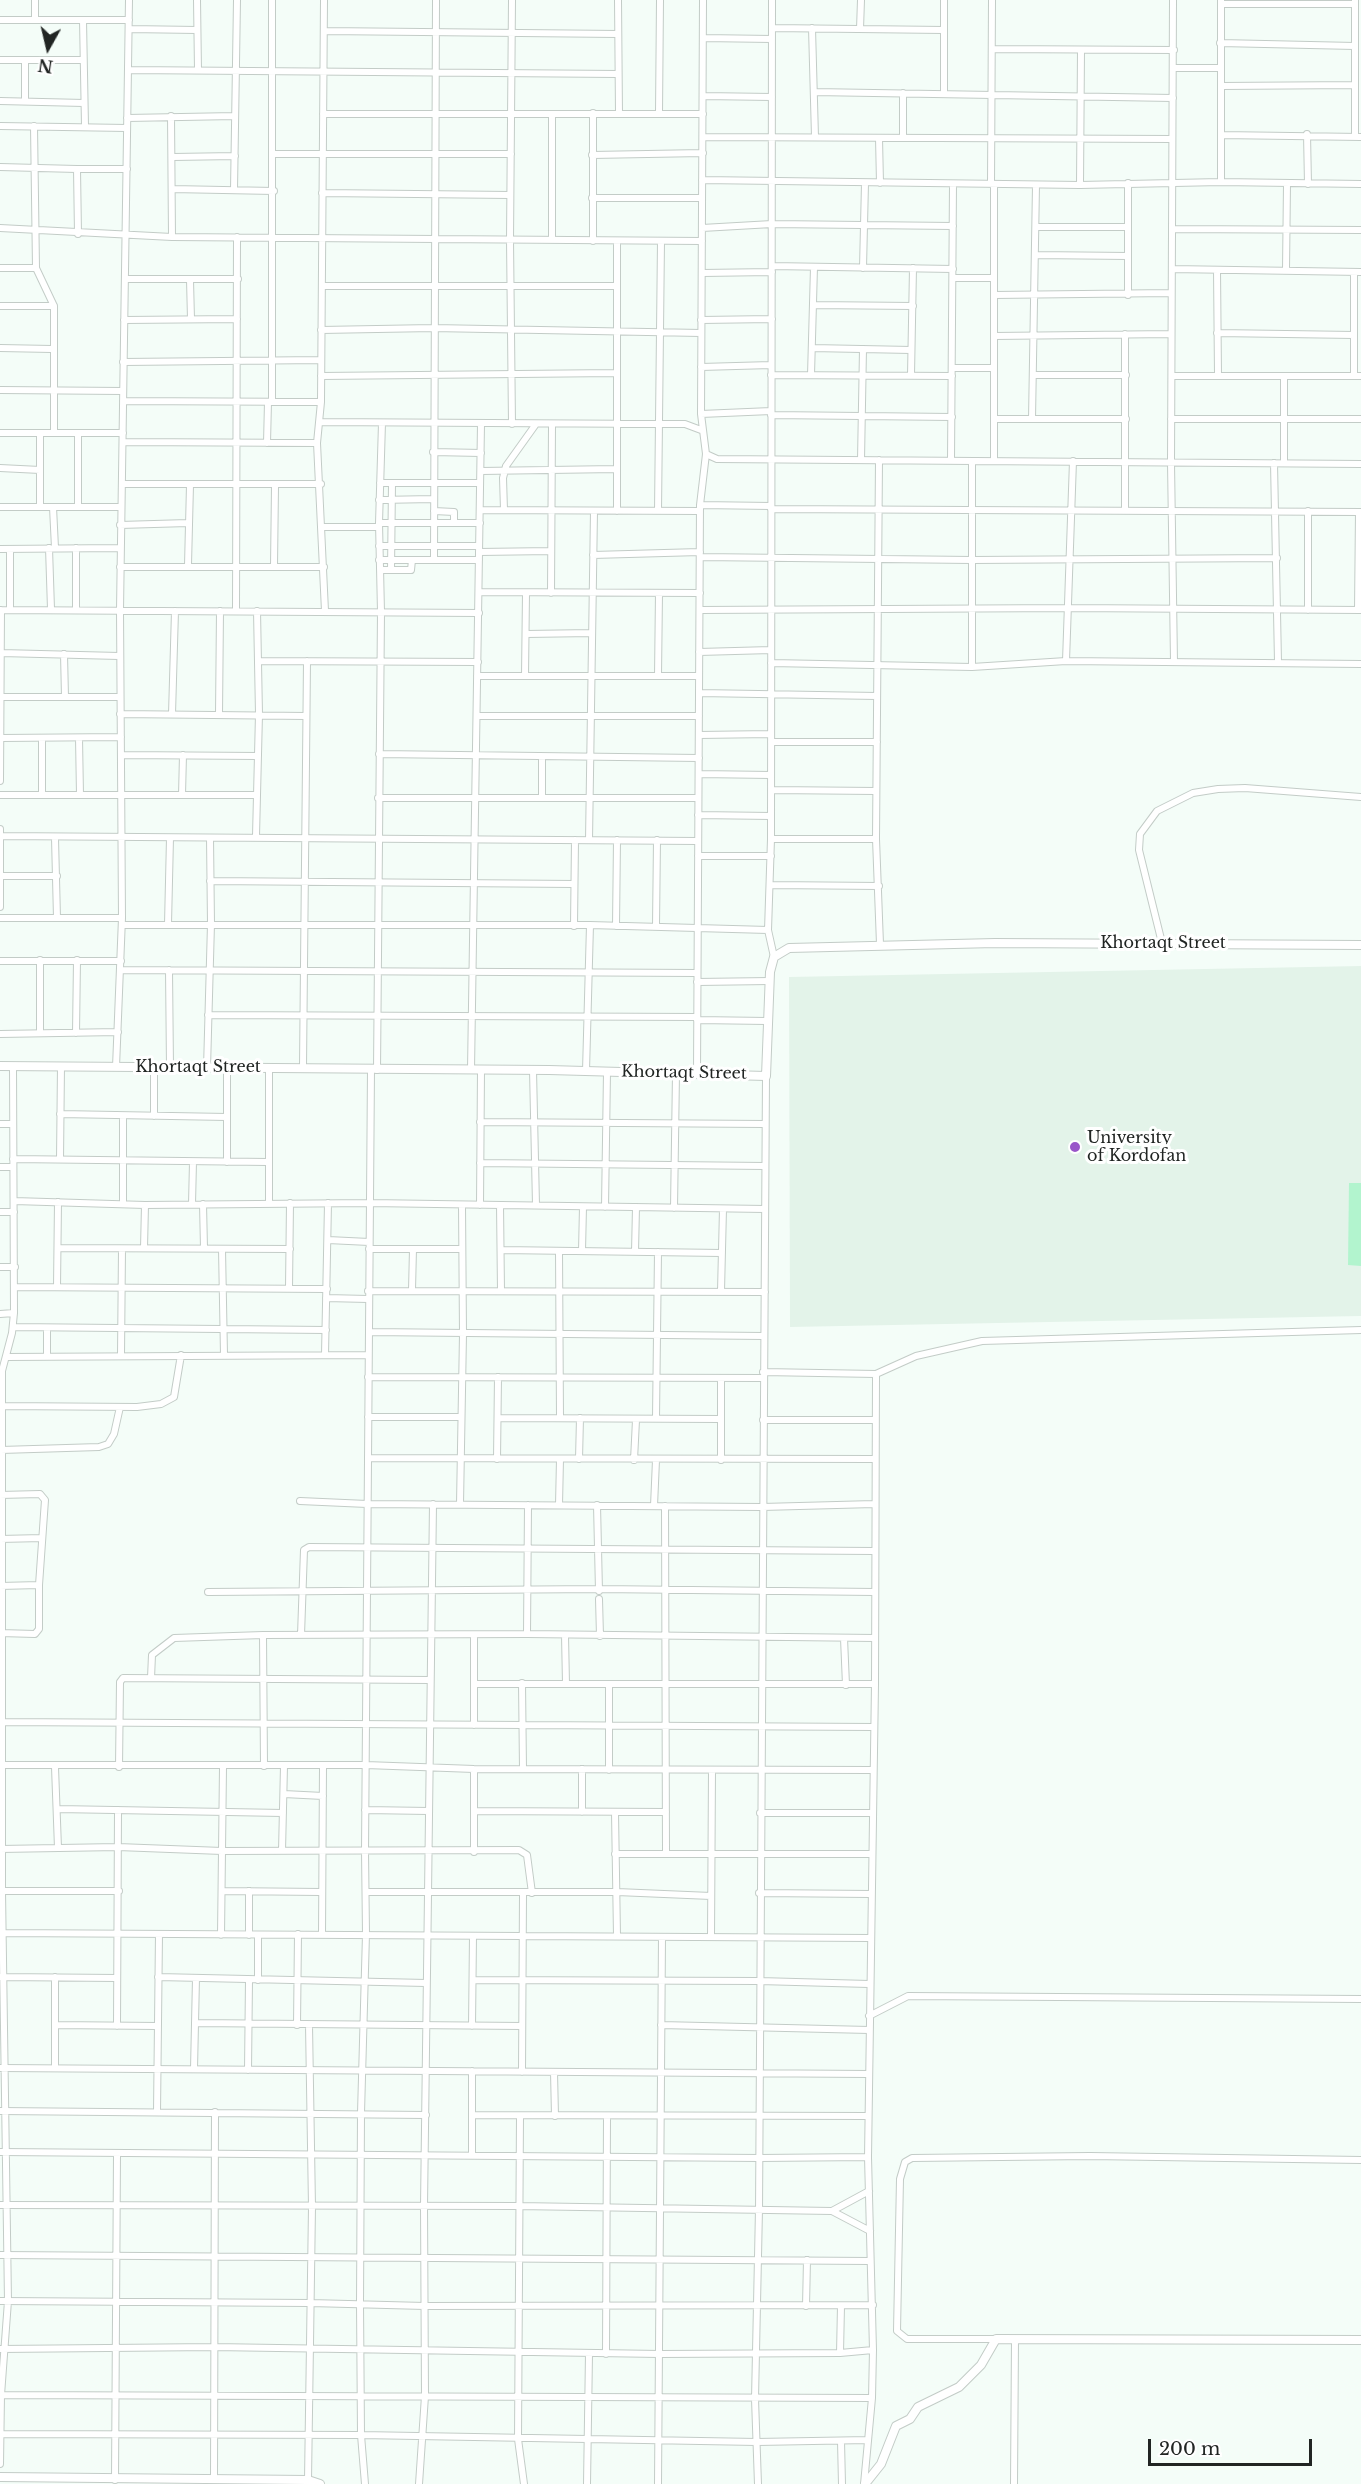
<!DOCTYPE html>
<html>
<head>
<meta charset="utf-8">
<style>
  body { margin:0 }
  #map { position:relative; width:1361px; height:2484px; overflow:hidden; background:#f4fdf8; font-family:"Libre Baskerville",serif }
  canvas { display:block }
  .north { position:absolute; left:18px; top:18px; width:60px; height:60px; -webkit-text-stroke:4px #fff; paint-order:stroke; rotate:188deg; font-size:16px; font-weight:700; line-height:24px; text-align:center; color:#212523 }
  .north::after { content:''; display:block; margin:auto; width:21px; height:27px; background:#212523; clip-path:polygon(50% 0,100% 100%,50% 72%,0 100%) }
  .scale { position:absolute; left:1148px; top:2439px; width:164px; height:27px; box-sizing:border-box; border:3px solid #212523; border-top:0; padding-left:8px; font-size:18px; line-height:21px; white-space:nowrap; color:#212523; -webkit-text-stroke:4px #fff; paint-order:stroke }
</style>
</head>
<body>
<div id="map">
<canvas width="1361" height="2484"></canvas>
<div class="north">N</div>
<div class="scale">200 m</div>
</div>
<script>
const ctx = document.querySelector('canvas').getContext('2d');
ctx.lineJoin = 'round';
function fillPath(path, color) { ctx.fillStyle = color; ctx.fill(path, 'evenodd'); }
const toPath = rows => new Path2D(rows.map(r => 'M' + r).join(''));
function trace(path, color, width, dash) { ctx.strokeStyle = color; ctx.lineWidth = width; ctx.lineCap = dash ? 'butt' : 'round'; ctx.setLineDash(dash || []); ctx.stroke(path); }
function write(font, color, halo, rows, align = 'center') {
  ctx.font = font + ' "Libre Baskerville",serif'; ctx.lineWidth = 6; ctx.setLineDash([]); ctx.textBaseline = 'middle'; ctx.strokeStyle = halo; ctx.fillStyle = color; for (const [text, x, y, turn = 0] of rows) {
    ctx.save(); ctx.translate(x, y); ctx.rotate((+turn || 0) * Math.PI / 180); ctx.textAlign = isNaN(turn) ? turn : align; if (halo) ctx.strokeText(text, 0, 0); ctx.fillText(text, 0, 0); ctx.restore();
  }
}
fillPath(toPath([
  [1361,966,1361,1316,790,1327,789,977]
]), '#e3f3e9');
fillPath(toPath([
  [1349,1183,1361,1183,1361,1266,1348,1265]
]), '#b2f4ce');
const street = toPath([
  [197,0,198,70],
  [272,0,272,402],
  [324,0,321,402,317,443,325,611],
  [618,0,619,113],
  [772,0,771,839,768,930,774,957],
  [944,0,944,94],
  [1173,0,1171,463,1174,661],
  [1221,0,1221,182],
  [1221,4,1355,4],
  [35,19,35,0],
  [0,20,129,20],
  [83,20,85,126],
  [772,28,944,30],
  [812,28,815,137],
  [129,29,197,30],
  [860,29,861,0],
  [324,31,618,34],
  [703,38,772,39],
  [1220,43,1355,46],
  [992,49,1174,50],
  [0,60,83,60],
  [25,60,25,101],
  [1174,68,1220,68],
  [128,70,618,74],
  [1221,86,1355,85],
  [814,92,1173,98],
  [903,93,903,138],
  [703,96,772,97],
  [0,101,84,103],
  [593,113,593,241],
  [659,113,660,0],
  [323,114,703,114],
  [552,114,552,240],
  [171,116,172,237],
  [127,118,235,116],
  [0,126,127,128],
  [34,126,36,268,54,306,54,433],
  [1307,134,1308,184],
  [1221,135,1361,137],
  [703,137,1172,139],
  [1355,137,1355,0],
  [879,138,880,183],
  [274,154,511,154],
  [592,155,703,153],
  [173,157,235,156],
  [0,167,77,169,78,234],
  [77,169,127,169],
  [702,180,1080,185,1221,182,1361,184],
  [991,184,992,0],
  [994,184,994,461],
  [1080,185,1081,50],
  [172,189,274,191],
  [234,190,237,0],
  [322,193,510,195],
  [592,198,702,198],
  [1036,227,1128,227],
  [0,228,172,237,702,241],
  [702,228,772,224,953,226],
  [1172,229,1361,230],
  [1035,255,1128,256],
  [772,266,953,269],
  [0,268,36,268],
  [863,268,865,183],
  [1172,269,1361,272],
  [1217,270,1218,375],
  [1286,270,1287,184],
  [702,273,772,272],
  [953,278,994,278],
  [125,279,238,279],
  [190,280,191,319],
  [322,286,617,286],
  [994,295,1171,293],
  [1128,295,1128,183],
  [813,305,913,306],
  [0,306,54,306],
  [124,320,237,319],
  [701,320,772,319],
  [321,330,433,328,701,333],
  [1217,333,1354,335],
  [1125,334,1125,510],
  [994,336,1171,334],
  [0,348,52,349],
  [812,348,911,350],
  [123,362,321,360],
  [701,367,771,365],
  [952,368,994,368],
  [771,375,952,376],
  [811,375,814,267],
  [911,375,913,268],
  [1034,375,1126,375],
  [321,376,615,373],
  [1172,376,1361,376],
  [1354,376,1354,272],
  [0,390,123,391],
  [123,401,321,402],
  [701,414,771,411],
  [771,415,952,417],
  [994,419,1126,419],
  [1032,419,1036,185],
  [1171,419,1361,419],
  [319,422,660,424,685,424,701,430],
  [512,424,510,240,512,0],
  [0,433,123,433],
  [78,433,78,507],
  [123,442,317,443],
  [267,443,268,402],
  [433,452,481,453],
  [706,454,717,459,1361,464],
  [861,460,863,349],
  [879,460,876,839,880,944],
  [951,461,953,184],
  [972,461,972,667],
  [1274,463,1278,662],
  [1284,463,1284,377],
  [0,468,40,470],
  [481,471,616,469],
  [380,483,480,483],
  [123,484,321,484],
  [379,500,433,499],
  [700,505,771,506],
  [0,507,121,507],
  [40,507,40,433],
  [53,507,55,548],
  [771,509,1361,512],
  [480,510,700,511],
  [504,510,503,478,506,466,536,424],
  [434,511,454,512,454,522],
  [617,511,617,241],
  [658,511,661,241],
  [379,523,480,523],
  [120,525,188,523],
  [321,527,379,527],
  [379,546,479,546],
  [49,548,51,609],
  [76,548,76,610],
  [0,549,120,548],
  [10,549,10,610],
  [479,552,551,551],
  [593,555,700,552],
  [700,557,972,560,1277,558],
  [379,560,479,560],
  [434,560,436,0],
  [188,565,190,485],
  [274,566,275,486],
  [120,567,324,567],
  [380,570,411,570,412,560],
  [391,570,392,484],
  [479,592,700,593],
  [551,593,552,425],
  [0,610,479,613],
  [700,610,1070,608,1361,610],
  [1308,610,1308,511],
  [1358,610,1359,512],
  [236,611,237,237],
  [526,634,592,633],
  [699,652,771,650],
  [1,653,119,656],
  [64,654,65,697],
  [258,661,478,662],
  [1066,661,1073,461],
  [771,663,972,667,1066,661,1361,664],
  [477,676,699,676],
  [525,676,526,593],
  [658,676,659,593],
  [699,693,877,696],
  [2,697,120,697],
  [120,714,306,716],
  [172,714,175,611],
  [219,714,220,611],
  [477,716,699,716],
  [699,735,771,734],
  [1,738,121,737],
  [79,738,80,795],
  [771,742,877,742],
  [379,754,699,758],
  [122,755,258,756],
  [699,774,771,775],
  [0,781,1,610],
  [771,790,876,791],
  [0,795,257,795],
  [42,795,42,738],
  [182,795,183,755],
  [542,797,542,757],
  [378,798,698,798],
  [698,815,771,816],
  [0,829,0,907],
  [0,836,698,841],
  [256,836,259,714,257,611],
  [55,838,57,918],
  [771,839,876,839],
  [589,840,594,511],
  [698,856,771,856],
  [0,876,57,876],
  [210,881,574,884],
  [771,885,879,886],
  [0,918,122,918],
  [168,924,170,838],
  [122,925,590,925,768,930],
  [574,926,575,840],
  [616,926,617,840],
  [656,926,657,840],
  [1162,943,1139,850,1140,834,1157,811,1193,793,1218,789,1245,788,1361,797],
  [0,961,121,961],
  [121,970,697,973],
  [169,970,170,1067],
  [697,982,770,981],
  [208,1015,697,1017],
  [697,1020,767,1021],
  [40,1033,40,960],
  [76,1033,77,960],
  [0,1034,118,1032],
  [116,1067,122,918,120,611,129,0],
  [154,1067,154,1116],
  [303,1067,307,661],
  [207,1068,211,924,210,838],
  [377,1070,381,612,379,523,382,423],
  [471,1070,481,424],
  [533,1070,536,1205],
  [586,1071,590,925],
  [697,1073,700,505,706,454,701,414,703,0],
  [60,1114,227,1117],
  [480,1122,765,1124],
  [0,1124,13,1124],
  [13,1159,268,1162],
  [60,1159,61,1066],
  [227,1162,227,1068],
  [480,1163,765,1166],
  [0,1167,13,1167],
  [14,1201,145,1205,370,1203,765,1209],
  [269,1203,269,1068],
  [123,1204,123,1116],
  [192,1204,193,1162],
  [203,1204,204,1248],
  [480,1205,481,1070],
  [500,1205,501,1291],
  [605,1207,607,1072],
  [674,1208,676,1073],
  [0,1212,14,1212],
  [328,1240,369,1242],
  [58,1248,290,1249],
  [144,1248,145,1205],
  [222,1249,224,1355],
  [369,1249,462,1249],
  [501,1250,722,1253],
  [559,1251,560,1418],
  [582,1251,583,1207],
  [635,1252,636,1207],
  [0,1267,15,1267],
  [15,1287,327,1289],
  [57,1287,58,1202],
  [289,1288,290,1203],
  [412,1290,413,1249],
  [368,1291,765,1292],
  [721,1291,723,1209],
  [326,1298,368,1299],
  [0,1314,14,1313],
  [13,1327,326,1330],
  [47,1329,47,1356],
  [369,1332,764,1336],
  [121,1355,122,1249],
  [325,1355,328,1203],
  [6,1357,368,1355],
  [763,1372,876,1374,916,1356,982,1341,1361,1330],
  [368,1377,764,1378],
  [721,1378,721,1460],
  [1,1406,137,1407,161,1404,174,1397,181,1355],
  [368,1417,460,1417],
  [498,1418,721,1419],
  [656,1418,658,1252],
  [763,1420,875,1420],
  [1,1450,99,1447,108,1444,114,1434,120,1407],
  [368,1458,875,1459],
  [497,1459,498,1377],
  [579,1459,580,1418],
  [634,1460,636,1420],
  [0,1495,40,1494,45,1500,39,1585,39,1629,35,1634,0,1633],
  [300,1501,367,1504,762,1507,874,1504],
  [460,1504,463,1334,462,1205],
  [559,1505,560,1459],
  [597,1505,599,1591],
  [654,1506,656,1460],
  [665,1506,666,1854],
  [0,1539,42,1538],
  [0,1586,39,1585],
  [208,1592,599,1589,875,1592],
  [599,1599,600,1636],
  [527,1634,528,1505],
  [263,1635,264,1766],
  [301,1635,304,1550,309,1547,874,1551],
  [565,1635,566,1684],
  [844,1638,846,1685],
  [151,1678,152,1655,174,1638,263,1635,527,1634,875,1638],
  [522,1683,523,1769],
  [474,1684,875,1684],
  [0,1722,874,1727],
  [474,1725,474,1635],
  [0,1765,366,1765,474,1769,873,1770],
  [55,1767,58,1848],
  [119,1767,120,1682,123,1678,430,1680],
  [474,1769,474,1852],
  [609,1770,609,1684],
  [284,1794,323,1796],
  [58,1809,283,1813],
  [365,1810,429,1811],
  [474,1811,666,1812],
  [582,1812,582,1769],
  [615,1812,617,1936],
  [760,1813,872,1813],
  [0,1849,118,1847,222,1851,519,1850,527,1855,532,1893],
  [282,1851,284,1766],
  [615,1854,872,1854],
  [0,1891,119,1891],
  [222,1891,321,1892],
  [249,1891,249,1935],
  [366,1892,617,1892,711,1896],
  [759,1893,871,1894],
  [0,1933,870,1938],
  [221,1935,223,1767],
  [322,1935,323,1766],
  [711,1937,712,1770],
  [1,1977,117,1978],
  [55,1977,55,2067],
  [158,1977,426,1983],
  [258,1980,258,1935],
  [473,1980,759,1981,869,1984],
  [869,2016,908,1996,1361,1999],
  [195,2023,522,2026],
  [55,2025,157,2026],
  [297,2025,298,1934],
  [661,2025,869,2030],
  [117,2026,118,1810],
  [472,2026,473,1936],
  [0,2068,869,2074],
  [194,2069,196,1978],
  [248,2070,249,1980],
  [522,2072,523,1894],
  [554,2072,555,2116],
  [0,2111,426,2115],
  [157,2112,159,1934],
  [472,2115,868,2116],
  [520,2116,518,2439,524,2484],
  [0,2152,759,2158,868,2157],
  [472,2155,472,2071],
  [0,2205,518,2206,832,2211,870,2231],
  [832,2211,869,2191],
  [0,2255,870,2261],
  [0,2301,310,2303,425,2306,873,2305],
  [806,2306,807,2260],
  [996,2339,907,2339,897,2331,900,2179,905,2162,912,2158,1090,2156,1361,2160],
  [0,2349,214,2347,660,2354,840,2353,873,2350],
  [840,2353,841,2306],
  [606,2354,607,2117],
  [0,2395,872,2398],
  [0,2434,361,2435,757,2442,868,2440],
  [841,2441,842,2484],
  [0,2464,1,2395,8,2301,2,1891,2,1371,12,1333,14,1313,13,1066],
  [115,2480,117,2154],
  [214,2480,215,2112],
  [308,2480,312,2207,309,2025],
  [365,2484,361,2435,360,2304,361,2113,366,1934,365,1851,371,1069],
  [419,2484,425,2396,424,2206,433,1504],
  [587,2484,589,2354],
  [658,2484,662,1937],
  [758,2484,755,2399,759,2209,766,1076],
  [864,2484,872,2398,873,2350,868,2157,875,1684,876,1374],
  [1014,2484,1015,2339]
]);
const secondary = toPath([
  [0,1066,549,1070,766,1076,770,972,774,957,789,948,995,943,1361,945],
  [0,2477,308,2480,320,2484],
  [865,2484,881,2464,896,2426,910,2419,918,2407,959,2387,981,2365,996,2339,1361,2340]
]);
trace(street, '#c3ccc7', 8);
trace(secondary, '#c3ccc7', 10);
trace(street, '#fff', 6);
trace(secondary, '#fff', 8);
for (const [x, y, r, color] of [
  [1075,1147,6,"#9955c9"]
]) { const dot = new Path2D(); dot.arc(x, y, r, 0, 2 * Math.PI); ctx.fillStyle = color; ctx.fill(dot); trace(dot, '#fff', 2); }
write('16px', '#212523', '#fff', [
  ["Khortaqt Street",1163,943],
  ["Khortaqt Street",198,1067],
  ["Khortaqt Street",684,1073,1]
]);
write('16px', '#212523', '#fff', [
  ["University",1087,1138],
  ["of Kordofan",1087,1156]
], 'left');
</script>
</body>
</html>
